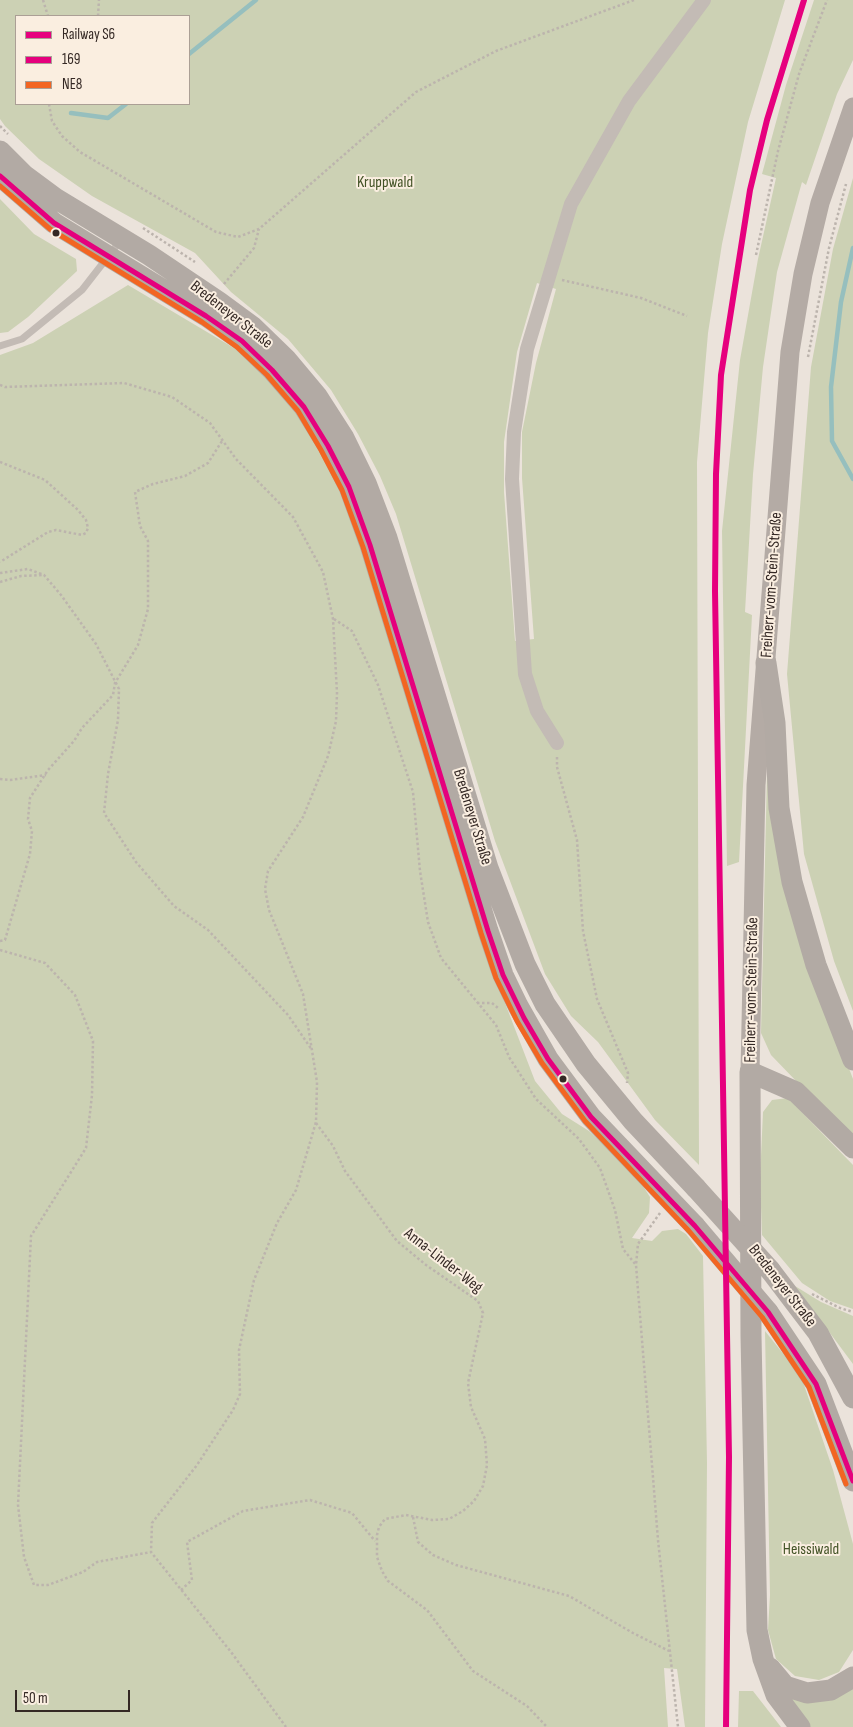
<!DOCTYPE html>
<html>
<head>
<meta charset="utf-8">
<style>
  body { margin:0 }
  #map { position:relative; width:853px; height:1727px; overflow:hidden; background:#ebe3db; font-family:"Sofia Sans Condensed",sans-serif }
  canvas { display:block }
  .legend { position:absolute; left:15px; top:15px; width:175px; height:90px; box-sizing:border-box; background:#faeee0; border:1px solid #ab9f95; margin:0; padding:6px 9px; list-style:none; font-size:15px; color:#342824 }
  .legend li { display:flex; align-items:center; gap:10px; height:25px }
  .legend b { width:25px; border:1px solid #ab9f95 }
  .scale { position:absolute; left:15px; top:1690px; width:115px; height:22px; box-sizing:border-box; border:2px solid #342824; border-top:0; padding-left:6px; font-size:15px; line-height:18px; white-space:nowrap; color:#342824; -webkit-text-stroke:4px #faeee0; paint-order:stroke }
</style>
</head>
<body>
<div id="map">
<canvas width="853" height="1727"></canvas>
<ul class="legend">
<li><b style="height:6px;background:#e6007e"></b>Railway S6</li>
<li><b style="height:6px;background:#e5007d"></b>169</li>
<li><b style="height:6px;background:#f26522"></b>NE8</li>
</ul>
<div class="scale">50 m</div>
</div>
<script>
const ctx = document.querySelector('canvas').getContext('2d');
ctx.lineJoin = 'round';
function fillPath(path, color) { ctx.fillStyle = color; ctx.fill(path, 'evenodd'); }
const toPath = rows => new Path2D(rows.map(r => 'M' + r).join(''));
function trace(path, color, width, dash) { ctx.strokeStyle = color; ctx.lineWidth = width; ctx.lineCap = dash ? 'butt' : 'round'; ctx.setLineDash(dash || []); ctx.stroke(path); }
function write(font, color, halo, rows, align = 'center') {
  ctx.font = font + ' "Sofia Sans Condensed",sans-serif'; ctx.lineWidth = 4; ctx.setLineDash([]); ctx.textBaseline = 'middle'; ctx.strokeStyle = halo; ctx.fillStyle = color; for (const [text, x, y, turn = 0] of rows) {
    ctx.save(); ctx.translate(x, y); ctx.rotate((+turn || 0) * Math.PI / 180); ctx.textAlign = isNaN(turn) ? turn : align; if (halo) ctx.strokeText(text, 0, 0); ctx.fillText(text, 0, 0); ctx.restore();
  }
}
fillPath(toPath([
  [0,0,785,0,748,122,722,244,708,333,697,462,699,1165,655,1120,598,1042,571,1016,545,974,495,841,396,514,380,476,358,434,331,390,288,339,231,292,195,253,92,196,39,159,5,126,0,119],
  [16,16,189,16,189,104,16,104],
  [537,283,556,289,536,363,522,432,522,478,534,639,515,641,504,492,504,442,517,352],
  [814,0,853,0,853,60,837,94,806,185,802,182,777,272,763,367,753,474,745,612,752,615,739,862,727,866,722,531,740,360,758,259,776,178,762,174,786,85],
  [853,178,853,1011,834,961,804,854,787,674,811,367,833,249],
  [0,199,34,234,76,259,77,271,28,317,8,332,0,333],
  [128,285,239,351,281,390,323,449,362,545,485,951,535,1081,562,1114,589,1131,624,1163,639,1180,650,1197,649,1213,632,1238,652,1241,662,1231,678,1229,686,1234,703,1256,707,1463,705,1727,685,1727,677,1669,664,1668,668,1727,0,1727,0,355,33,343],
  [767,774,802,945,853,1079,853,1140,771,1055,761,1033],
  [788,1098,853,1165,853,1309,830,1301,802,1283,762,1235,760,1178,763,1112,772,1100],
  [795,1286,821,1302,853,1316,853,1364],
  [765,1331,801,1376,833,1470,853,1544,853,1650,839,1672,819,1680,795,1676,776,1659,768,1630,770,1595],
  [853,1687,853,1727,810,1727,787,1694],
  [739,1691,753,1691,781,1727,738,1727]
]), '#ccd1b4');
trace(toPath([
  [189,54,256,0],
  [71,113,108,118,126,104],
  [853,248,841,302,831,387,832,441,853,479]
]), '#96bfbe', 4.5);
trace(toPath([
  [43,0,48,16],
  [98,16,99,0],
  [49,104,52,121,62,136,80,152,216,232,238,237,259,229,416,92,496,51,634,0],
  [0,126,8,134],
  [143,228,195,262],
  [756,255,778,151,799,74,827,0],
  [562,280,641,298,687,316],
  [224,284,254,248,259,229],
  [808,357,829,248,846,184],
  [0,385,5,387,124,383,172,397,210,423,236,459,293,517,323,572,333,619,337,693,336,721,328,756,303,817,268,871,265,889,269,910,303,994,317,1082,316,1122,296,1190,277,1223,254,1280,239,1350,240,1394,233,1410,197,1465,152,1523,151,1552,231,1652,286,1727],
  [0,462,45,480,78,510,86,520,88,528,86,533,82,535,56,530,48,532,0,562],
  [0,573,28,569,44,575,61,595,96,644,119,689,118,720,108,774,104,813,136,862,174,906,208,930,288,1015,312,1050],
  [0,582,21,576,43,575],
  [334,619,352,631,378,685,413,792,420,871,428,922,441,958,496,1025,509,1057,536,1099,579,1139,600,1168,615,1210,623,1249,636,1265],
  [557,757,557,767,577,840,583,931,597,999,628,1073,627,1083],
  [0,779,10,780,46,775],
  [0,941,5,940,30,854,32,831,28,819,30,798,48,770,74,741,82,728,113,695,115,683,138,645,148,609,148,541,140,526,135,492,153,484,185,476,208,463,222,441],
  [0,950,45,963,75,995,93,1041,92,1095,86,1148,31,1236,18,1505,24,1557,34,1585,48,1585,83,1572,97,1562,151,1552],
  [477,1003,492,1003,498,1008],
  [316,1123,333,1146,345,1171,397,1241,426,1265,478,1301,483,1313,468,1383,471,1407,485,1439,487,1465,483,1486,474,1501,463,1511,449,1519,432,1520,406,1515,385,1519,379,1527,377,1535,377,1557,382,1571,388,1581,427,1610,473,1671,527,1706,547,1727],
  [660,1213,638,1244,636,1265,658,1540,678,1727],
  [812,1294,840,1308,853,1312],
  [413,1517,418,1542,433,1555,456,1565,569,1596,633,1633,669,1651],
  [181,1590,192,1580,187,1542,243,1511,310,1500,352,1513,375,1541]
]), '#bcb4ad', 2.5, [2.5, 2.5]);
trace(toPath([
  [0,346,22,339,82,290,121,240]
]), '#c3bbb5', 7);
trace(toPath([
  [557,743,537,711,525,674,512,479,514,432,527,349,571,204,629,101,704,0]
]), '#c3bbb5', 14);
trace(toPath([
  [750,1072,756,785,790,352,803,274,820,203,853,107]
]), '#b4aba5', 19);
trace(toPath([
  [0,151,24,175,55,198,149,255,219,302,253,327,286,359,317,396,344,438,366,483,387,538,488,868,525,964,545,1004,586,1064,633,1121,696,1188],
  [0,176,54,223,206,316,242,341,272,370,304,407,328,446,349,487,370,545,488,931,503,975,518,1006,548,1059,591,1117,695,1226],
  [766,663,775,723,779,808,792,882,816,965,853,1060],
  [770,1270,818,1333,853,1398],
  [768,1312,816,1384,853,1481],
  [770,1668,785,1686,807,1693,831,1690,853,1677],
  [800,1727,776,1695,763,1659,757,1630,751,1336,750,1072,796,1092,853,1148]
]), '#b2aaa4', 21);
trace(toPath([
  [696,1188,770,1270],
  [695,1226,768,1312]
]), '#b2aaa4', 21);
trace(toPath([
  [0,176,54,223,206,316,242,341,272,370,304,407,328,446,349,487,370,545,488,931,503,975,524,1018,548,1059,591,1117,695,1226,768,1312,816,1384,853,1481]
]), '#e5007d', 5);
trace(toPath([
  [0,186,50,229,202,322,237,347,267,375,298,411,321,450,342,490,363,547,481,933,496,978,517,1021,542,1063,585,1121,689,1231,762,1317,809,1387,846,1484]
]), '#f26522', 5);
trace(toPath([
  [726,1727,729,1457,715,591,716,474,721,375,750,190,767,120,804,0]
]), '#e6007e', 6);
for (const [x, y, r, color] of [
  [56,233,4.5,"#342824"],
  [563,1079,4.5,"#342824"]
]) { const dot = new Path2D(); dot.arc(x, y, r, 0, 2 * Math.PI); ctx.fillStyle = color; ctx.fill(dot); trace(dot, '#faeee0', 2); }
write('16px', '#435326', '#faeee0', [
  ["Kruppwald",385,183],
  ["Heissiwald",811,1550]
]);
write('16px', '#342824', '#faeee0', [
  ["Bredeneyer Straße",231,315,38],
  ["Freiherr-vom-Stein-Straße",772,585,-86],
  ["Bredeneyer Straße",472,817,73],
  ["Freiherr-vom-Stein-Straße",752,990,-89],
  ["Anna-Linder-Weg",443,1261,38],
  ["Bredeneyer Straße",782,1286,52]
]);
</script>
</body>
</html>
